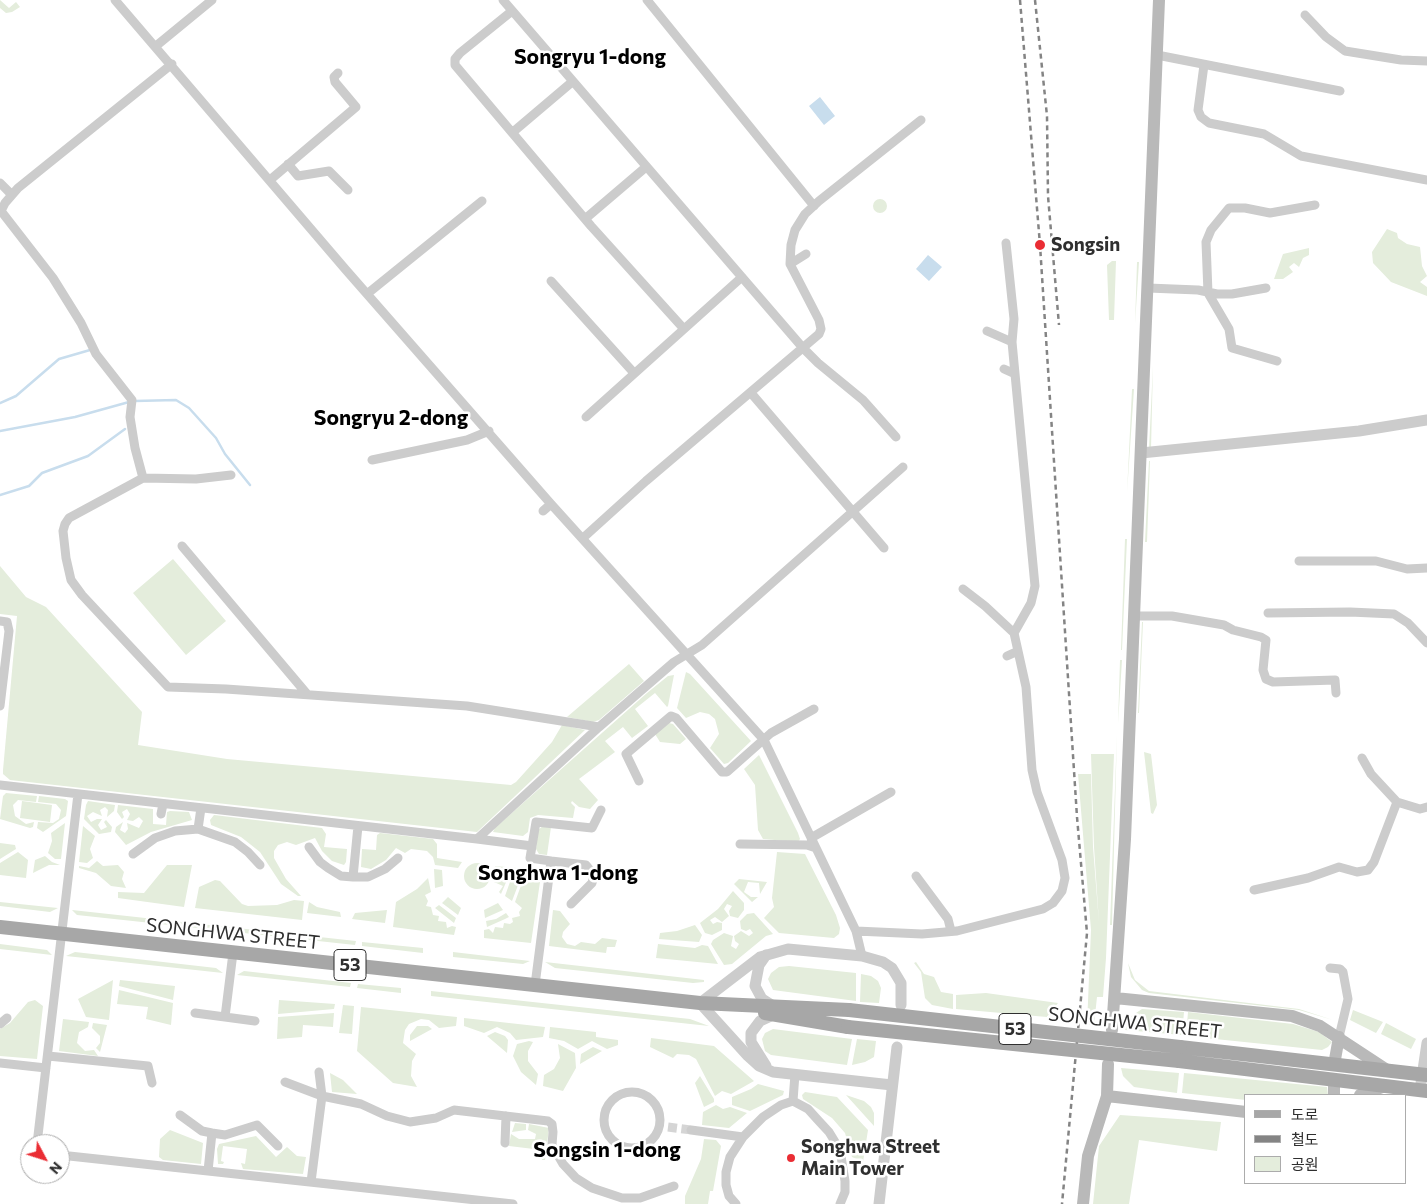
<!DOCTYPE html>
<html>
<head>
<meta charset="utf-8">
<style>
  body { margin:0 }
  #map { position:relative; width:1427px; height:1204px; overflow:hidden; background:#fff; font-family:Commissioner,"Noto Sans KR",sans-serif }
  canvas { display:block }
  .legend { position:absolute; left:1244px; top:1094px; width:162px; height:90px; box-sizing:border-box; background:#fff; border:1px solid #acacac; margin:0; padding:6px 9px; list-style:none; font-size:15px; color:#2f2f2f }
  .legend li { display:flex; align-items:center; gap:10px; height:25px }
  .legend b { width:25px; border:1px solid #acacac }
  .north { position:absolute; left:20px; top:1134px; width:50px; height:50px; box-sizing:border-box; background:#fff; border:1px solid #acacac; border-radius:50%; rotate:130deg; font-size:14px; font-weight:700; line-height:20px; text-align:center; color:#2f2f2f }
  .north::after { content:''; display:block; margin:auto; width:18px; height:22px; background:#ea2d34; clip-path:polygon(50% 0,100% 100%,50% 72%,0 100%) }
</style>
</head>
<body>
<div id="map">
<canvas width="1427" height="1204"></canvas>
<ul class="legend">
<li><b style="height:6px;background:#a7a7a7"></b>도로</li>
<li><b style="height:6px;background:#848484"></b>철도</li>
<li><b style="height:14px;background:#e4eddc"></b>공원</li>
</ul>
<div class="north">N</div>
</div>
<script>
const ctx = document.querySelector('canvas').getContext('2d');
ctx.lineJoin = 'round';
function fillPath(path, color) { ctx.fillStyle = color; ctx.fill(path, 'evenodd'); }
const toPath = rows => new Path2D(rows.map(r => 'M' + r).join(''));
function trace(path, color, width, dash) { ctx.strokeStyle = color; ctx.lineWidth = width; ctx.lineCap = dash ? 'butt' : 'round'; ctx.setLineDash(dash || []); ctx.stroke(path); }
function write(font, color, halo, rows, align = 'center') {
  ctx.font = font + ' Commissioner,sans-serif'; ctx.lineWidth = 5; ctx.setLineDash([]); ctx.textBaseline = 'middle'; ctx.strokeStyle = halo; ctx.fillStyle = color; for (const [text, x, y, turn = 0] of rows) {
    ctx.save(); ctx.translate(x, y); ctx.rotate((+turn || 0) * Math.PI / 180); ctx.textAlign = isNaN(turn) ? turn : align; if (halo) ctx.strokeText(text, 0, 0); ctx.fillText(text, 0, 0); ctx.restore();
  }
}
fillPath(toPath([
  [0,0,9,8,16,2,20,7,12,12,6,13,0,8],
  '873 206a7 7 0 1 1 14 0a7 7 0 1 1-14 0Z',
  [1387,229,1397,233,1398,238,1407,244,1420,247,1422,266,1427,276,1420,282,1427,287,1427,296,1391,282,1373,263,1372,252],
  [1309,248,1309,255,1303,258,1299,267,1294,263,1289,267,1293,272,1283,279,1274,279,1283,254],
  [1112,261,1116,261,1114,320,1109,320,1107,265],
  [1137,262,1139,262,1135,324],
  [1153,365,1151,449,1149,449],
  [1132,389,1134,389,1127,493],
  [1149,461,1150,461,1147,542,1145,542],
  [1125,539,1127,539,1122,650,1121,650],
  [173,559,226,621,186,655,133,593],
  [0,566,26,597,46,607,142,712,138,745,227,759,511,785,516,782,552,742,562,725,585,730,477,832,10,780,3,774,3,770,17,616,0,614],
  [1142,622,1143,622,1139,713,1138,713],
  [1120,660,1122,660,1118,724],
  [629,664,644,681,599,720,593,722,567,717],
  [686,672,690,674,751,741,728,763,724,764,710,748,719,734,715,719,709,714,700,712,686,718,677,708],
  [674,675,668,706,667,707,655,693,635,709,648,726,632,738,623,727,605,741,615,752,579,779,598,800,590,809,579,807,572,801,571,803,575,807,573,818,538,815,530,818,528,832,523,836,493,832,495,828,647,693,668,676],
  [669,723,673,724,686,739,680,744,660,742,655,734],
  [1117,733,1112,925,1110,925],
  [1144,752,1151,754,1157,805,1153,814,1151,813],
  [1091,754,1114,754,1106,958,1103,997,1097,997,1094,1025,1087,1025,1091,930,1078,774,1091,774,1093,847,1099,923,1094,847],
  [759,755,798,833,800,839,798,842,763,839,758,830,755,785,744,769],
  [6,793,37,796,36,802,18,800,13,805,15,816,26,824,34,822,33,827,30,828,0,819,3,796],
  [39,796,65,799,68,801,66,816,43,832,37,828,38,822,53,823,59,819,61,810,56,804,38,802],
  [22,801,52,805,50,822,20,818],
  [88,801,115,805,114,811,107,817,108,810,105,807,100,810,102,816,93,812,87,816,91,822,97,819,102,819,98,825,101,830,107,827,104,822,106,820,112,827,111,832,99,834,84,819,86,805],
  [118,805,153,809,153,824,166,825,167,812,170,811,189,812,192,820,151,832,126,845,115,832,116,827,123,822,120,830,125,833,128,829,127,823,139,828,143,821,139,817,133,821,127,820,130,814,127,809,122,812,124,817,122,819,117,812],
  [214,815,322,828,326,834,324,847,347,849,346,862,344,865,332,861,322,851,315,838,296,845,287,842,278,845,274,851,274,858,286,879,301,896,298,896,281,884,260,852,241,837,211,825,210,820],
  [65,823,61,859,55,859,48,853,52,841,51,833],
  [83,826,95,836,90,849,93,858,87,863,79,862],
  [543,826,551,827,547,855,539,854,536,849,538,830],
  [380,833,433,839,437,844,437,858,462,862,458,868,435,865,433,857,427,851,411,849,405,853,396,848,386,860,371,869,361,867,362,849,376,850,377,835],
  [0,843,15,845,16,849,0,859],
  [18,852,28,860,26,878,0,875,0,863],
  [777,852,805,854,836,915,840,928,839,934,834,938,779,933,764,918,774,907,772,898],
  [45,856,52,862,60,865,49,865,33,873,35,860],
  [97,861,103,866,118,865,124,872,122,879,126,888,111,886,96,873,79,868,79,866,89,868],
  '464 876a13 13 0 1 1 26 0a13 13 0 1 1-26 0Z',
  [167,865,192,865,184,907,118,898,118,892,144,893],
  [495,866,538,870,540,878,498,873],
  [434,869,442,870,443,886,435,888],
  [496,877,507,880,501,894,499,892,503,886,494,882],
  [428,878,431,892,425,895,428,901,426,906,431,907,433,915,439,916,438,921,446,922,447,928,452,926,456,927,454,935,393,927,396,902,417,889],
  [511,879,520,880,512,901,505,896],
  [739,879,767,882,760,894,759,883,748,882,744,892,751,897,758,897,752,902,734,884],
  [215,880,220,881,242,904,248,906,277,905,294,900,304,901,302,920,195,908,199,887],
  [523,880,540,882,531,943,484,938,484,930,489,929,493,933,495,927,503,928,504,923,510,924,513,922,512,918,520,916,519,912,522,908,515,902],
  [733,891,744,903,744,910,738,918,730,916,729,911,732,906,727,904,724,909,729,916,722,922,715,917,710,920,713,924,717,922,722,923,722,930,712,935,705,933,700,923,718,909],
  [448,897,461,908,458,915,442,903],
  [0,902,58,908,50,912,0,906],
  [309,902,317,907,340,912,341,917,307,913],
  [498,903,503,910,485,918,484,910],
  [439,905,456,918,454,923,435,908],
  [72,910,356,941,355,945,77,915],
  [387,910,385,923,352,919,355,913],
  [553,910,560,911,570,924,563,932,562,937,567,944,575,946,581,942,595,944,602,938,617,940,615,947,607,947,606,953,549,946],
  [506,913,509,917,505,919,487,927,486,921,496,919],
  [754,913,773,934,766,936,732,964,724,965,711,944,713,940,724,933,733,936,731,946,736,949,739,944,735,941,734,936,741,931,749,936,753,933,750,929,746,931,741,929,740,921,747,914],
  [695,925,702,935,699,942,659,939,660,933,677,931],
  [362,942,423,948,423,953,362,946],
  [0,944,47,950,52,955,0,949],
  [658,944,695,948,702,945,708,946,718,964,656,958],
  [75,952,216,968,223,973,66,956],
  [453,952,530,961,523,964,453,957],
  [545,962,704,980,704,982,693,983,555,968],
  [916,962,924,974,934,977,941,992,953,994,953,1009,932,1005,925,998,921,972,914,963],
  [1128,963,1135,980,1149,991,1299,1009,1333,1020,1299,1010,1149,993,1142,990,1131,977],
  [789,966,856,973,856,1001,773,990,768,979,771,973,779,967],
  [244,971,351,983,350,987,237,975],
  [861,974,871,976,878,981,881,988,879,1003,860,1002],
  [113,980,109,1020,86,1017,78,999],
  [120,980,175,986,173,1000,119,986],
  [358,984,401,988,401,993,357,988],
  [119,990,173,1003,171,1025,146,1019,148,1007,117,1004],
  [431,991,690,1019,709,1026,431,996],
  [986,993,1058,1003,1047,1017,956,1009,956,995],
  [35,1000,43,1006,37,1059,0,1056,0,1029,10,1023,28,1002],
  [279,1000,335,1004,334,1009,278,1014],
  [343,1005,354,1006,352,1034,339,1033],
  [361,1007,457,1017,456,1026,439,1028,429,1020,421,1019,409,1024,405,1030,403,1043,416,1054,412,1061,411,1076,417,1087,393,1083,357,1051],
  [1142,1009,1184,1012,1182,1035,1125,1030,1130,1017],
  [1353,1010,1383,1022,1376,1033,1350,1020],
  [1188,1012,1293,1024,1319,1032,1332,1042,1328,1047,1322,1050,1186,1036],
  [334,1013,333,1027,303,1025,302,1037,277,1039,278,1017],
  [464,1018,545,1027,543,1037,516,1040,510,1033,497,1027,484,1033,464,1026],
  [63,1019,89,1022,88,1027,79,1032,77,1043,85,1051,94,1050,98,1056,59,1051],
  [93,1023,107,1025,100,1052,96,1048,100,1043,100,1036,92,1028],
  [1386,1023,1416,1039,1411,1049,1381,1034],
  [417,1026,428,1026,432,1029,410,1041,410,1035],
  [550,1027,596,1032,596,1037,618,1040,618,1045,607,1049,592,1041,578,1049,564,1041,549,1038],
  [773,1029,852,1039,847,1065,771,1055,765,1051,762,1039,765,1033],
  [495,1032,505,1036,508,1040,507,1053,487,1036],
  [651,1038,714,1046,754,1081,731,1094,722,1091,715,1096,696,1059,689,1055,677,1054,673,1058,650,1047],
  [857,1039,876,1041,874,1057,865,1062,852,1065],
  [529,1041,533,1042,528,1051,528,1061,538,1074,536,1085,521,1072,513,1056,517,1044],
  [558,1044,575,1053,576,1068,563,1091,543,1086,544,1075,554,1069,560,1058],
  [593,1047,602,1051,580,1064,581,1054],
  [1121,1068,1179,1073,1177,1093,1134,1087,1123,1076],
  [330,1073,343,1080,357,1094,332,1092],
  [1184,1073,1327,1087,1328,1095,1246,1095,1246,1100,1182,1093],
  [700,1076,714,1099,714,1102,704,1107,695,1083],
  [758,1084,784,1091,783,1095,750,1111,732,1105,732,1097,751,1089],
  [805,1092,837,1097,868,1130,863,1162,852,1157,845,1133,832,1118,803,1099,802,1095],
  [846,1095,864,1101,871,1107,874,1113,874,1126],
  [716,1105,723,1109,730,1107,747,1113,729,1128,702,1125,703,1112],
  [1120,1115,1221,1122,1217,1151,1139,1140,1129,1204,1093,1204,1099,1146],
  [515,1123,526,1124,526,1130,512,1132],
  [529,1124,549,1128,545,1160,542,1160,542,1150,509,1146,511,1134,519,1139,535,1139,536,1134,528,1130],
  [170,1130,203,1143,201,1164,163,1160,159,1157,160,1139],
  [256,1136,276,1157,287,1147,297,1156,306,1157,303,1174,243,1169,241,1163,245,1164,247,1149,223,1146,221,1161,224,1162,223,1164,218,1164,217,1149,219,1144],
  [704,1139,716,1140,721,1146,713,1191,710,1191,708,1204,685,1204,685,1196,701,1159]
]), '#e4eddc');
fillPath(toPath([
  [820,97,835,116,824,125,809,106],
  [928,255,942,267,929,281,916,269]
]), '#c8dded');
trace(toPath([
  [135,401,176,400,189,408,216,438,225,454,250,485],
  [0,403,16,396,59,359,90,350],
  [0,431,75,417,129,402],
  [0,495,29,486,42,473,88,456,125,429]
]), '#c8dded', 2.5);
trace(toPath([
  [668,1127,691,1130]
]), '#d5d5d5', 9, [9, 4.5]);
trace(toPath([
  [115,0,346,270,551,504,764,740,856,931,862,956],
  [503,0,803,348,818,363,863,400,896,437],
  [647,0,814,206],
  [512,11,460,53,455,59,455,65,591,226,684,329],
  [1305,15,1326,37,1345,51,1401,60,1427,61],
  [156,46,212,0],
  [1157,55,1340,91],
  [172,64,18,188,5,203,1,211,53,278,81,323,96,354,132,400,130,417,135,448,143,478,69,518,65,524,63,531,66,558,71,580,82,595,168,687,226,689,467,706,599,727],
  [1204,65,1198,110,1201,117,1209,123,1264,134,1301,156,1427,180],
  [513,132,572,82],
  [288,164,298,176,329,171,348,190],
  [270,180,356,107,335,82,334,77,338,73],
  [0,183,11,194],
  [585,219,646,167],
  [790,264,806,254],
  [551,281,634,373],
  [1148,288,1198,290,1217,294,1232,294,1266,288],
  [367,294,482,201],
  [987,331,1012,342],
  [1277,361,1232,348,1229,329,1208,293,1206,242,1211,230,1229,208,1245,208,1270,213,1315,205],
  [1004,369,1015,374],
  [751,393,884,548],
  [586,417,742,277],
  [372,460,467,440,489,431],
  [143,478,196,479,231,475],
  [543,511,551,504],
  [583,538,646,481,819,334,821,329,819,320,790,264,791,245,795,230,805,214,819,201,921,120],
  [182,546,307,694],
  [1299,561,1376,561,1407,569,1427,568],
  [963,589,985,606,1014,633],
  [1268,613,1350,612,1394,614,1408,623,1427,643],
  [1134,616,1172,616,1224,625,1233,630,1261,637,1266,640,1263,670,1266,679,1273,682,1335,680,1336,693],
  [0,621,7,622,9,631,0,706],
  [1007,656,1018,651],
  [1362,758,1371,774,1397,802,1420,809,1427,807],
  [639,781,626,754,671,716,676,718,722,772,727,772,771,733,814,709],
  [0,785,477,839,599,727,674,662,702,645,903,467],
  [161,814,163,804],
  [198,829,201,808],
  [811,838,891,792],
  [477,839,532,846],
  [740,844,807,845,816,848],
  [309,847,320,862,328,868,341,876,353,877,368,877,385,869,398,858],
  [133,854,155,838,175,831,198,829,235,842,248,852,260,865],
  [551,861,586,865,594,875,592,883,571,904],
  [916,876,948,919,951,931],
  [353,877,358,826],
  [1254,890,1308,878,1339,867,1357,872,1368,870,1374,862,1397,802],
  [856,931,922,934,957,931,1043,909,1053,903,1062,891,1065,878,1062,860,1037,792,1032,770,1026,687,1014,633,1031,603,1035,586,1012,342,1014,319,1006,243],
  [1330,968,1340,969,1343,972,1348,999,1339,1037],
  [535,985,551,861,530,858,536,822,592,828,601,810],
  [195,1013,255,1021],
  [225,1017,233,953],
  [0,1024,7,1018],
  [48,1056,148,1066,152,1083],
  [0,1063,46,1068],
  [285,1082,322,1096,361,1104,387,1116,410,1122,436,1118,454,1110,548,1121,552,1124,553,1132,552,1145,563,1164,576,1178,592,1188,622,1198,640,1198,674,1186],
  '604 1120a28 28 0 1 1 56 0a28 28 0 1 1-56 0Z',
  [793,1101,795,1074],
  [180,1115,202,1131,212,1133,225,1135,257,1125,278,1146],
  [691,1130,743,1137],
  [505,1143,506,1116],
  [37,1144,78,794],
  [60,1155,513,1204],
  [208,1171,212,1133],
  [311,1182,322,1096,319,1072],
  [736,1204,729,1196,726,1185,726,1172,730,1157,743,1137,763,1117,781,1105,793,1101,808,1109,817,1119,829,1132,840,1150,845,1181,845,1192,840,1204]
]), '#ccc', 9);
trace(toPath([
  [1141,453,1359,431,1427,420],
  [766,955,759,965,755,986,762,999,773,1006],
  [766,1066,751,1042,751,1033,760,1021,773,1015],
  [892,1085,773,1072,759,1066,748,1056,700,1003,760,957,788,949,862,956,883,962,892,968,901,983,901,1005],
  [1420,1090,1427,1043],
  [879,1204,897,1047]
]), '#ccc', 11);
trace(toPath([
  [1115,998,1292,1016,1320,1026,1387,1070],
  [1112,1030,1125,839,1159,0],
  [1334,1065,1339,1037],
  [1334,1095,1334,1081],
  [1360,1095,1385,1086],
  [1107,1096,1246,1112],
  [1083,1204,1088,1156,1107,1096,1108,1064]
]), '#b9b9b9', 12);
trace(toPath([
  [0,927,700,1003,849,1010],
  [765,1013,848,1027],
  [1180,1047,1427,1075],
  [1179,1061,1427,1091]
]), '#a7a7a7', 14);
trace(toPath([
  [1020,0,1040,245,1077,817,1087,933,1062,1204],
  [1035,0,1047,116,1048,196,1059,325]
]), '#848484', 2.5, [5, 4]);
trace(toPath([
  [849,1010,1180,1047],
  [848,1027,1179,1061]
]), '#a7a7a7', 14);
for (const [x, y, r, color] of [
  [1040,245,6,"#ea2d34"],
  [791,1158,5,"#ea2d34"]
]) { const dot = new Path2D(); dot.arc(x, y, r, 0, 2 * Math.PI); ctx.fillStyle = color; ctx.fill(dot); trace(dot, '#fff', 2); }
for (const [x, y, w] of [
  [350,965,32],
  [1015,1029,32]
]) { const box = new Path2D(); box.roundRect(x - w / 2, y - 15.5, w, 31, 4); ctx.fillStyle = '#fff'; ctx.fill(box); trace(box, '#2f2f2f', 1); }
write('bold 18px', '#2f2f2f', null, [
  ["53",350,965],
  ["53",1015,1029]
]);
write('bold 19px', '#2f2f2f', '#fff', [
  ["Songsin",1051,245],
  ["Songhwa Street",801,1147],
  ["Main Tower",801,1169]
], 'left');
write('19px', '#2f2f2f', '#fff', [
  ["SONGHWA STREET",233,934,6],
  ["SONGHWA STREET",1135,1023,6]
]);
write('bold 21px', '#000', '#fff', [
  ["Songryu 1-dong",590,57],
  ["Songryu 2-dong",391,418],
  ["Songhwa 1-dong",558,873],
  ["Songsin 1-dong",607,1150]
]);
</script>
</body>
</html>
